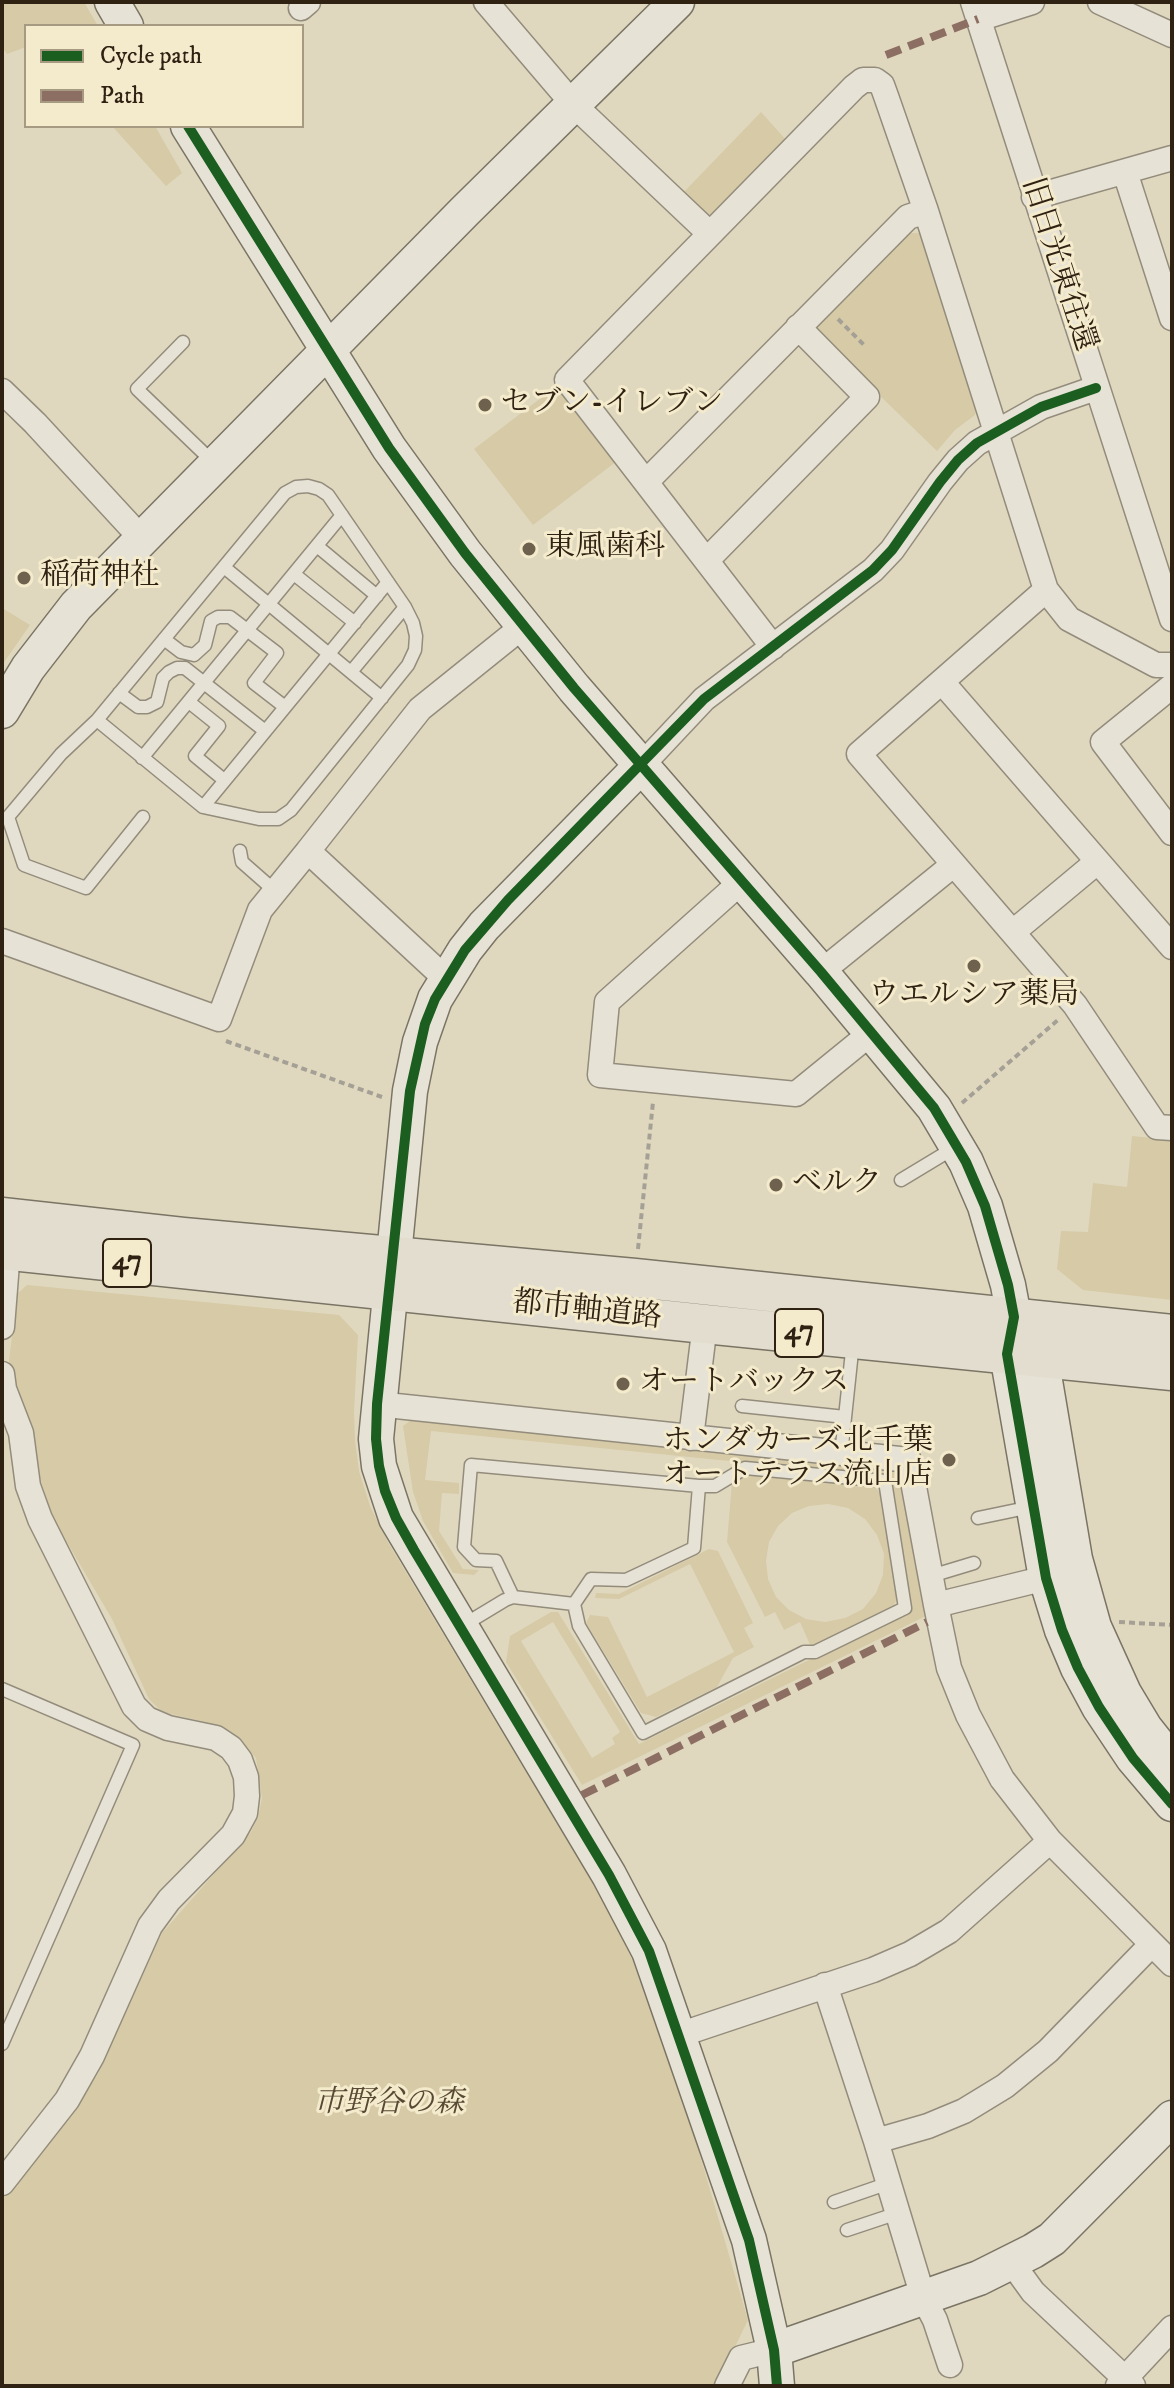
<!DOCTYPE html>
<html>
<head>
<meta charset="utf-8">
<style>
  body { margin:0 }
  #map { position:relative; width:1174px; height:2388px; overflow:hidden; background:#e0d8be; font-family:"IM FELL DW Pica",serif }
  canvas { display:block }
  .frame { position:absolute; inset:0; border:4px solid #302213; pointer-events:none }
  .legend { position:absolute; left:24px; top:24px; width:280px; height:104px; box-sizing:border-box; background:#f4eacc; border:2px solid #a69a82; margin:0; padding:10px 14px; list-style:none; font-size:24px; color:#302213 }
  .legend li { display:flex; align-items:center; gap:16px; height:40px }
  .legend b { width:40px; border:2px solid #a69a82 }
</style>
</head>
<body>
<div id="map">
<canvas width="1174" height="2388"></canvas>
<div class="frame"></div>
<ul class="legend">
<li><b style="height:10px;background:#1b5e20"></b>Cycle path</li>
<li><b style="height:10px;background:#8d6e63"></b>Path</li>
</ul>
</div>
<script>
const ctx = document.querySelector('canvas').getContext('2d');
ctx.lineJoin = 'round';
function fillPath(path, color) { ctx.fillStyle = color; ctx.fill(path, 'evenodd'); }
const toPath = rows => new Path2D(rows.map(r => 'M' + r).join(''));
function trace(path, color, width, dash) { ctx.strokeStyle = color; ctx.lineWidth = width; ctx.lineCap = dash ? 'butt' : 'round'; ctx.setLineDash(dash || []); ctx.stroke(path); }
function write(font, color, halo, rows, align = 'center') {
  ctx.font = font + ' "IM FELL DW Pica","Noto Serif JP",serif'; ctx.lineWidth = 6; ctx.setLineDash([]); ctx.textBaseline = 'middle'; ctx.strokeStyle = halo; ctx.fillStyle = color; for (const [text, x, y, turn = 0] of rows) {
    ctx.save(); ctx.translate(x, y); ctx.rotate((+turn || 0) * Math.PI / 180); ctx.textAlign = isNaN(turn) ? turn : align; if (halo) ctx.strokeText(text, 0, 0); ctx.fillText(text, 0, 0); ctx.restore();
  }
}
fillPath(toPath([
  [2,2,84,2,98,26,26,26,26,47,7,54,2,47],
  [761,112,787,141,712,216,703,216,681,195],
  [112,126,155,126,182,173,166,186],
  [904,233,922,233,977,406,975,415,955,430,937,451,814,332,814,323],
  [558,385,617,461,533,525,474,449],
  [2,608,30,625,2,665],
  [1132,1136,1172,1140,1172,1300,1083,1290,1057,1269,1061,1231,1088,1232,1093,1183,1127,1187],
  [27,1285,339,1315,358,1335,354,1412,355,1441,359,1471,370,1506,389,1544,530,1779,581,1857,610,1914,632,1959,692,2128,748,2320,716,2386,2,2386,2,2200,66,2122,98,2074,162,1933,251,1832,258,1817,262,1798,256,1758,231,1732,205,1722,162,1712,149,1699,112,1619,55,1522,42,1485,33,1444,11,1378,9,1361,17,1294],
  [411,1420,895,1469,902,1476,926,1616,582,1785,506,1662,510,1636,551,1612,558,1612,639,1744,910,1610,888,1477,431,1431,425,1480,459,1483,459,1494,442,1493,439,1531,463,1569,479,1570,474,1575,453,1573,423,1521,413,1492,403,1426],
  [553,1622,620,1732,612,1738,615,1744,592,1758,521,1641],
  [745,1473,872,1484,882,1495,899,1595,892,1609,811,1647,800,1622,784,1630,775,1612,765,1617,727,1542,732,1482],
  [828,1504,848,1508,865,1519,877,1535,884,1554,883,1575,876,1593,863,1609,845,1618,825,1622,806,1619,789,1610,776,1597,768,1579,766,1561,769,1542,778,1526,792,1513,809,1506],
  [709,1549,718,1551,753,1623,744,1628,754,1647,733,1658,717,1687,656,1717,641,1713,586,1623,590,1615,608,1617,647,1697,734,1652,690,1564,619,1599,595,1598,596,1593,619,1594]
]), '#d6caa7');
const lane = toPath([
  [183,342,137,389,214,463],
  [317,546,377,596],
  [224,567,382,698],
  [294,574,355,623],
  [164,639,181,652,194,655,205,645,211,621,218,617,230,617,277,653,254,683,285,707],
  [351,672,405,607],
  [119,693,138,707,147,707,157,702,163,678,169,672,177,668,185,668,265,731],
  [189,702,219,726,195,756,224,780],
  [97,720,203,807,259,819,278,819,291,810,408,665,415,650,416,636,413,623,405,607,328,495,319,489,308,486,296,487,285,493,97,720,61,754,8,817,24,865,86,888,143,817],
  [142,758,342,515],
  [203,807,388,582],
  [240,851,242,862,275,891],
  [901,1180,954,1148],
  [742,1406,845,1417],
  [841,1455,853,1342],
  [978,1518,1031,1507],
  [931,1576,974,1563],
  [513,1597,496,1561,476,1560,464,1547,471,1465,699,1486,715,1486,745,1468,885,1481,905,1608,815,1652,804,1652,643,1733,579,1626,574,1604,591,1579,626,1580,694,1548,699,1486],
  [462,1626,505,1600,513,1597,574,1604],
  [2,1689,133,1745,2,2044],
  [834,2202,889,2183],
  [847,2230,898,2213]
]);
const street = toPath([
  [486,2,573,104,709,233],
  [973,2,1172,619],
  [1100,2,1172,35],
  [301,8,308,2],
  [978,19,1032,2],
  [1125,172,1172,318],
  [1034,197,1172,158],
  [2,391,35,423,143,540],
  [647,481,908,217,926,211],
  [707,560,867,397,798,327],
  [1046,590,859,754,1075,1005,1157,1127,1172,1128],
  [773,647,567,380,854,87,863,80,875,80,882,85,886,96,926,211,1046,590,1069,619,1156,665,1172,665],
  [942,682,1172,947],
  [1172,686,1103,742,1172,833],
  [642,765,704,699,873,570,892,550,940,482,958,460,977,443,1041,407,1096,388],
  [741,882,607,1002,600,1075,796,1094,871,1033],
  [1013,932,1097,862],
  [2,941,219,1019,260,910,308,851],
  [821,972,953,865],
  [446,979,308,851,420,709,522,627],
  [2,1327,8,1250],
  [2,1374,4,1389,21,1433,28,1486,40,1519,134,1706,147,1719,168,1728,216,1738,231,1748,240,1760,246,1777,247,1796,245,1813,233,1835,169,1900,150,1926,92,2056,67,2100,2,2183],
  [377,1404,909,1460,936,1605,1046,1578],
  [691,1438,705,1324],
  [936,1605,949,1668,968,1715,1002,1779,1050,1841,1172,1964],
  [825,1985,876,2141,923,2297,935,2320,950,2365],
  [679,2035,873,1970,910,1954,949,1931,1050,1841],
  [876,2141,928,2126,964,2111,1005,2086,1048,2051,1152,1944],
  [1012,2263,1033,2292,1133,2386],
  [727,2386,741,2358,774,2350],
  [1118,2386,1172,2328]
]);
const secondary = toPath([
  [112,2,126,26],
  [188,126,389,448,465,553,574,688,821,972,934,1108,966,1162,985,1206,1008,1285,1014,1317,1007,1354,1046,1578,1062,1630,1078,1668,1099,1707,1133,1758,1172,1804],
  [2,711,28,668,76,606,465,211,677,2],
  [642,765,484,926,465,950,435,999,420,1042,410,1091,376,1439,379,1466,396,1518,609,1875,649,1951,749,2240,774,2350,777,2386],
  [1027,1337,1041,1357,1075,1559,1094,1627,1124,1693,1145,1728,1172,1762],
  [774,2350,979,2278,1033,2251,1052,2239,1172,2118]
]);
const primary = toPath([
  [2,1217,183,1237,635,1278,1172,1334],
  [2,1250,705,1324,1172,1371]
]);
trace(lane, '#938c7c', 15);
trace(street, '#938c7c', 27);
trace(secondary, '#7a7465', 37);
trace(primary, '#7a7465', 41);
trace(toPath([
  [838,319,866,347],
  [226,1041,382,1097],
  [962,1103,1058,1020],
  [638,1249,653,1102],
  [1119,1622,1172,1625]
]), '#a4a095', 4, [6, 4]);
trace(lane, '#e6e2d5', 12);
trace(street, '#e6e2d5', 24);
trace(secondary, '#e6e2d5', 34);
trace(primary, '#e2ddce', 38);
trace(toPath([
  [886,55,978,19],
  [582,1795,927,1622]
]), '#8d6e63', 8, [16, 8]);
trace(toPath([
  [188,126,389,448,465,553,574,688,821,972,934,1108,966,1162,985,1206,1008,1285,1014,1317,1007,1354,1046,1578,1062,1630,1078,1668,1099,1707,1133,1758,1172,1804],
  [777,2386,774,2350,749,2240,649,1951,609,1875,414,1550,396,1518,385,1491,379,1466,376,1439,377,1404,410,1091,425,1024,435,999,465,950,508,900,704,699,873,570,892,550,940,482,958,460,977,443,1041,407,1096,388]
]), '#1b5e20', 10);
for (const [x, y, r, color] of [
  [485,405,8,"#6e624f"],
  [529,549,8,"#6e624f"],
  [24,578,8,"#6e624f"],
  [974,966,8,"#6e624f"],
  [776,1185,8,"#6e624f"],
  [623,1384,8,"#6e624f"],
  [949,1460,8,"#6e624f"]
]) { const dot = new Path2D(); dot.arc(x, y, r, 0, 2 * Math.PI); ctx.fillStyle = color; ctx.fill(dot); trace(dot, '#f4eacc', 3); }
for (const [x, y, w] of [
  [127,1263,48],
  [799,1333,48]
]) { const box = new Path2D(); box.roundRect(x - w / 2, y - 24, w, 48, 6); ctx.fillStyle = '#f4eacc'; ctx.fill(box); trace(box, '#302213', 2); }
write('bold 28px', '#302213', null, [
  ["47",127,1263],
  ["47",799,1333]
]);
write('30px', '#302213', '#f4eacc', [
  ["旧日光東往還",1057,265,72],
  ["都市軸道路",587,1312,6]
]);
write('30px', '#302213', '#f4eacc', [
  ["セブン-イレブン",501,405],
  ["東風歯科",545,549],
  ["稲荷神社",40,578],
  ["ウエルシア薬局",974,997,"center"],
  ["ベルク",792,1185],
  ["オートバックス",639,1384],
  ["ホンダカーズ北千葉",933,1443,"right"],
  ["オートテラス流山店",933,1477,"right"]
], 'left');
write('italic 30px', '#584934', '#f4eacc', [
  ["市野谷の森",389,2105]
]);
</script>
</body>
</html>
